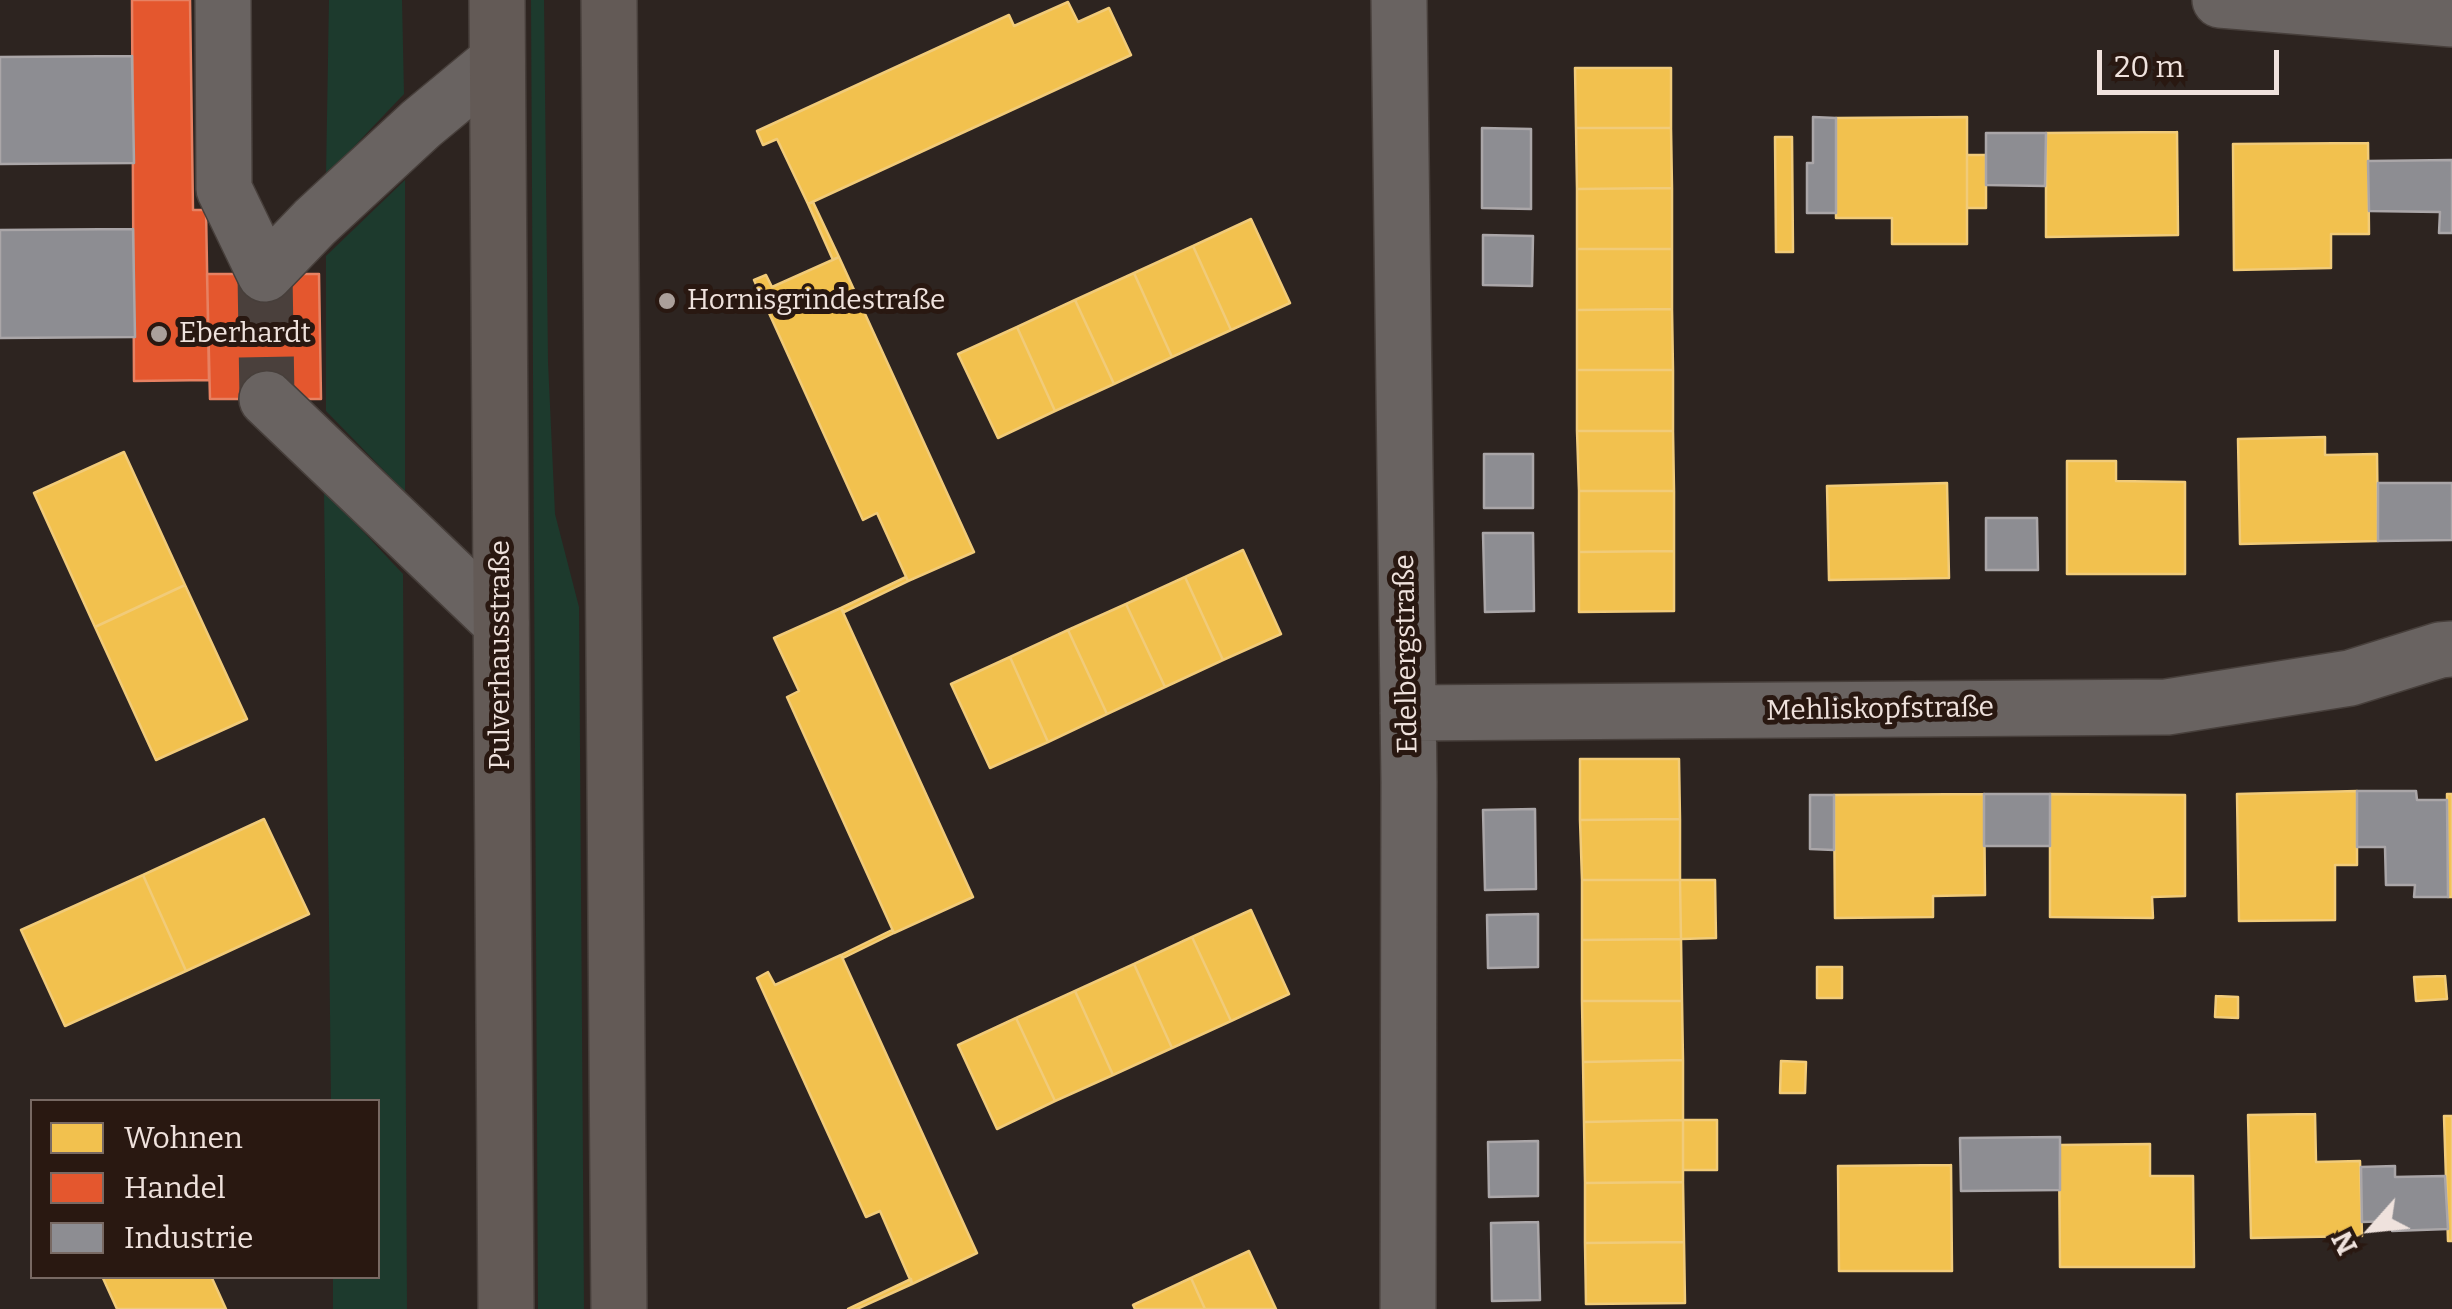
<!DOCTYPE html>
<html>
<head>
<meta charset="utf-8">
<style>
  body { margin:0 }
  #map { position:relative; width:2452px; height:1309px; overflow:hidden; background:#2d2420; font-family:Bitter,serif }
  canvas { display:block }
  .legend { position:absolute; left:30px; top:1099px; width:350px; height:180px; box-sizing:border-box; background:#291811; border:2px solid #786963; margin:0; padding:12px 18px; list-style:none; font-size:30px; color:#efe2dd }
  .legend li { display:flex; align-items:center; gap:20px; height:50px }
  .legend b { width:50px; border:2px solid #786963 }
  .north { position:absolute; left:2322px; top:1179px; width:100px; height:100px; -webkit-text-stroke:8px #291811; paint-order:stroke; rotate:243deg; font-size:28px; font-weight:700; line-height:40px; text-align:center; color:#efe2dd }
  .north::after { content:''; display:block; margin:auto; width:35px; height:45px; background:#efe2dd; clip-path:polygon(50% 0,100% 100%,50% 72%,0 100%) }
  .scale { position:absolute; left:2097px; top:50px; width:182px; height:45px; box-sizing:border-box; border:5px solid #efe2dd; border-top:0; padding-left:12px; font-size:30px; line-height:35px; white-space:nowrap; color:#efe2dd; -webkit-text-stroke:8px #291811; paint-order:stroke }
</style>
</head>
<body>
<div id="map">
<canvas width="2452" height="1309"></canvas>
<ul class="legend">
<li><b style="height:28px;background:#f2c14e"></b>Wohnen</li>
<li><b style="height:28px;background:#e4572e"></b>Handel</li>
<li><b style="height:28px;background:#8d8d92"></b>Industrie</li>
</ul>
<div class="north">N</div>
<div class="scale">20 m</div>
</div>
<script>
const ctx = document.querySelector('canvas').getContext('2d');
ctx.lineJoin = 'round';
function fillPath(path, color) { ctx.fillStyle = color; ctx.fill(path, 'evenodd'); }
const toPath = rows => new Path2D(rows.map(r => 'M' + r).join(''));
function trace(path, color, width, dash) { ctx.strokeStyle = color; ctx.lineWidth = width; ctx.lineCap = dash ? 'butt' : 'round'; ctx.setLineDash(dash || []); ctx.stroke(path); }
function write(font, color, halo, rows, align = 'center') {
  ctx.font = font + ' Bitter,serif'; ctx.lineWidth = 10; ctx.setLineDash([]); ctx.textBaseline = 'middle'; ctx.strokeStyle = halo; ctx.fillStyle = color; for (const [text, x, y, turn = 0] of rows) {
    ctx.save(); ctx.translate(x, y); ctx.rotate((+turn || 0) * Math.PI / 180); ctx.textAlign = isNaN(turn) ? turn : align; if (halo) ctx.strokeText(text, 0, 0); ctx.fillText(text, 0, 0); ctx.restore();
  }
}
fillPath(toPath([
  [329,0,402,0,404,94,326,176],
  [531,0,544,0,548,362,555,514,579,607,584,1309,538,1309],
  [405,180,405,492,326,411,326,256],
  [324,490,403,574,407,1309,333,1309,333,1277,378,1276,378,1102,331,1101]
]), '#1d3a2d');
const homes = toPath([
  [1068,2,1078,22,1109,8,1131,55,808,204,777,139,763,145,757,131,1009,15,1014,26,1068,2],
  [1575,68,1671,68,1671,128,1576,128,1575,68],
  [1967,117,1967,244,1892,244,1892,218,1836,218,1836,118,1967,117],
  [1576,128,1671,128,1672,188,1577,189,1576,128],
  [2177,132,2178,235,2046,237,2046,133,2177,132],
  [1775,137,1792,137,1793,252,1776,252,1775,137],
  [2368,143,2369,234,2331,234,2331,268,2234,270,2233,144,2368,143],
  [1967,155,1986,155,1986,208,1967,208,1967,155],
  [1672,188,1672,249,1577,249,1577,189,1672,188],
  [813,202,839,257,833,260,808,204,813,202],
  [1251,219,1290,303,1231,330,1193,246,1251,219],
  [1193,246,1231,330,1172,357,1134,273,1193,246],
  [1577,249,1672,249,1672,309,1577,310,1577,249],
  [839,257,974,552,908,581,877,513,863,520,754,280,766,275,772,287,839,257],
  [1134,273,1172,357,1114,384,1075,300,1134,273],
  [1075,300,1114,384,1055,411,1017,327,1075,300],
  [1672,309,1673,370,1577,370,1577,310,1672,309],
  [1017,327,1055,411,998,438,958,354,1017,327],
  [1577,370,1673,370,1673,431,1577,431,1577,370],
  [1577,431,1673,431,1674,491,1579,491,1577,431],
  [2325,437,2325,455,2377,454,2378,541,2240,544,2238,439,2325,437],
  [124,452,185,585,95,627,34,493,124,452],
  [2067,461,2116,461,2116,481,2185,482,2185,574,2067,574,2067,461],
  [1947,483,1949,578,1829,580,1827,486,1947,483],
  [1579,491,1674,491,1674,551,1579,552,1579,491],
  [1243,550,1281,634,1223,660,1185,577,1243,550],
  [1674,551,1674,611,1579,612,1579,552,1674,551],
  [906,577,908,581,844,612,841,608,906,577],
  [1185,577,1223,660,1165,687,1126,604,1185,577],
  [185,585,247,719,156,760,95,627,185,585],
  [1126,604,1165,687,1107,714,1068,630,1126,604],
  [841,608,973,897,894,933,787,697,799,691,774,638,841,608],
  [1068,630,1107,714,1048,742,1010,657,1068,630],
  [1010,657,1048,742,990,768,951,684,1010,657],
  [1580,759,1679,759,1680,819,1580,820,1580,759],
  [2357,791,2357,865,2335,865,2335,920,2239,921,2237,794,2357,791],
  [1984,794,1985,895,1933,896,1933,917,1835,918,1834,795,1984,794],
  [2050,794,2185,795,2185,896,2152,897,2153,918,2050,917,2050,794],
  [2447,794,2452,794,2452,897,2448,897,2447,794],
  [264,819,309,914,186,971,143,875,264,819],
  [1680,819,1680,880,1582,880,1580,820,1680,819],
  [143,875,186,971,65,1026,21,930,143,875],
  [1582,880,1680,880,1681,939,1582,940,1582,880],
  [1680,880,1715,880,1716,938,1681,939,1680,880],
  [1251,910,1289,994,1231,1021,1192,937,1251,910],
  [892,930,894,933,843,958,841,955,892,930],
  [1192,937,1231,1021,1172,1048,1134,964,1192,937],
  [1681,939,1682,1001,1582,1001,1582,940,1681,939],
  [841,955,977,1253,912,1284,880,1211,866,1217,757,978,768,972,775,985,841,955],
  [1134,964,1172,1048,1113,1075,1075,991,1134,964],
  [1817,967,1842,967,1842,998,1817,998,1817,967],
  [2445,976,2447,999,2416,1001,2414,977,2445,976],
  [1075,991,1113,1075,1055,1101,1016,1018,1075,991],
  [2216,996,2238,997,2238,1018,2215,1017,2216,996],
  [1582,1001,1682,1001,1683,1060,1583,1062,1582,1001],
  [1016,1018,1055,1101,997,1129,958,1045,1016,1018],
  [1683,1060,1683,1120,1584,1122,1583,1062,1683,1060],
  [1781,1061,1806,1062,1805,1093,1780,1093,1781,1061],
  [2315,1114,2316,1162,2360,1161,2362,1236,2251,1238,2248,1115,2315,1114],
  [2444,1116,2452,1116,2452,1241,2448,1241,2444,1116],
  [1683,1120,1717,1120,1717,1170,1683,1170,1683,1120],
  [1683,1120,1683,1182,1585,1183,1584,1122,1683,1120],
  [2150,1144,2150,1176,2193,1176,2194,1267,2060,1267,2059,1145,2150,1144],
  [1951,1165,1952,1271,1839,1271,1838,1166,1951,1165],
  [1683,1182,1684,1242,1585,1243,1585,1183,1683,1182],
  [1684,1242,1685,1303,1586,1304,1585,1243,1684,1242],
  [1249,1251,1276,1309,1205,1309,1191,1278,1249,1251],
  [102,1276,211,1276,226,1309,117,1309,102,1276],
  [1191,1278,1205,1309,1135,1309,1133,1305,1191,1278],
  [911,1279,912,1284,857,1309,848,1309,911,1279]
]);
fillPath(homes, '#f2c14e');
trace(homes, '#f1cb79', 2.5);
const shops = toPath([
  [132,0,190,0,193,210,206,210,209,380,134,381,132,0],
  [207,274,319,274,321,399,210,399,207,274]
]);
fillPath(shops, '#e4572e');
trace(shops, '#e78162', 2.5);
const industry = toPath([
  [132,56,134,163,0,164,0,57,132,56],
  [1813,117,1836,118,1836,213,1807,213,1807,163,1813,163,1813,117],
  [1482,128,1531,129,1531,209,1482,208,1482,128],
  [1986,133,2046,133,2045,186,1986,185,1986,133],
  [2452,160,2452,233,2439,233,2440,212,2369,211,2368,161,2452,160],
  [133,229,135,337,0,338,0,230,133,229],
  [1483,235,1533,236,1532,286,1483,285,1483,235],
  [1484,454,1533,454,1533,508,1484,508,1484,454],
  [2378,483,2452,483,2452,540,2378,541,2378,483],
  [1986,518,2037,518,2038,570,1986,570,1986,518],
  [1483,533,1533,533,1534,611,1485,612,1483,533],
  [2357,791,2416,791,2417,800,2447,800,2448,897,2414,897,2415,885,2386,885,2385,847,2357,847,2357,791],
  [1984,794,2050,794,2050,846,1984,846,1984,794],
  [1810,795,1834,795,1834,850,1810,849,1810,795],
  [1535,809,1536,889,1485,890,1483,810,1535,809],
  [1538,914,1538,967,1488,968,1487,915,1538,914],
  [2060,1137,2060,1190,1961,1191,1960,1138,2060,1137],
  [1538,1141,1538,1196,1489,1197,1488,1142,1538,1141],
  [2395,1166,2395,1177,2445,1176,2448,1229,2392,1231,2391,1221,2362,1222,2361,1167,2395,1166],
  [1538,1222,1540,1300,1492,1301,1491,1223,1538,1222]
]);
fillPath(industry, '#8d8d92');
trace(industry, '#aaa6a8', 2.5);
trace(toPath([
  [265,274,267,399]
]), '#4a403c', 55, [55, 28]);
const minor = toPath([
  [223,0,224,189,265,274,315,222,421,124,497,61],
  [1399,0,1409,782,1408,1309],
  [2220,0,2452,19],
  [267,399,501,623],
  [1408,713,2167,707,2350,678,2440,650,2452,649]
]);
const major = toPath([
  [497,0,506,1309],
  [609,0,619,1309]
]);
trace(minor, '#473f3b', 58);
trace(major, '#473f3b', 58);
trace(minor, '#696361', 55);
trace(major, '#635a56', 55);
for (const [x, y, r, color] of [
  [667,301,10,"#aba09b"],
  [159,334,10,"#aba09b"]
]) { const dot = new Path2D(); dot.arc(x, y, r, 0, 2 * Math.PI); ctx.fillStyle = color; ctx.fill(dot); trace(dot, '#291811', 4); }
write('28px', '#efe2dd', '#291811', [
  ["Hornisgrindestraße",687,301],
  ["Eberhardt",179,334]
], 'left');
write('28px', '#efe2dd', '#291811', [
  ["Edelbergstraße",1407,654,-91],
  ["Pulverhausstraße",501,655,-90],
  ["Mehliskopfstraße",1880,710,-1]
]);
</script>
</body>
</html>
